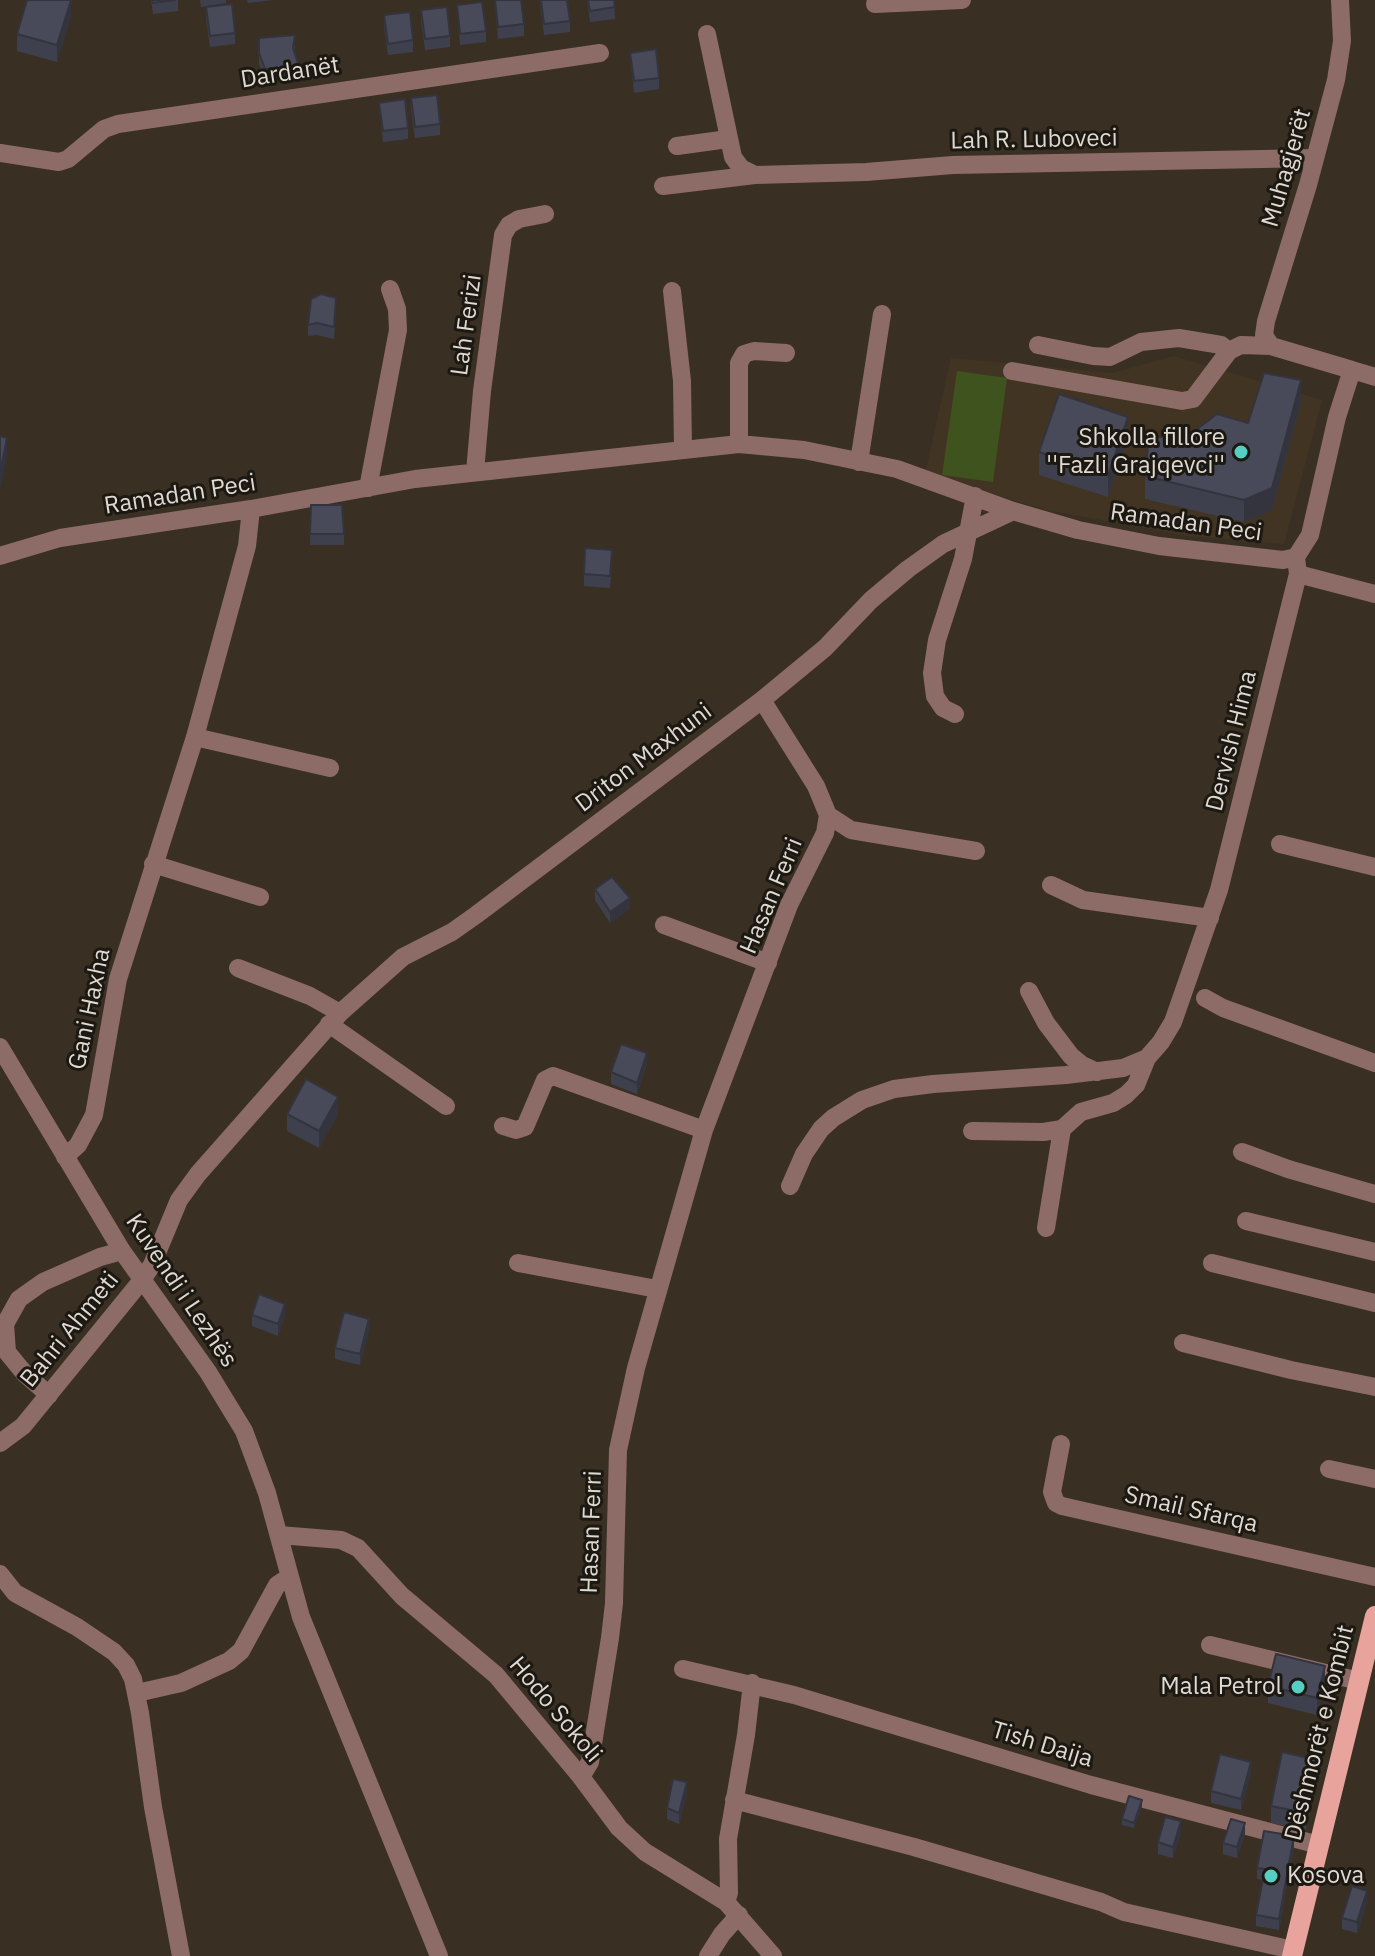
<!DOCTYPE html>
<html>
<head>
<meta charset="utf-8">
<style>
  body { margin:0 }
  canvas { display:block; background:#392f23 }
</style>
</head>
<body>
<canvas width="1375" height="1956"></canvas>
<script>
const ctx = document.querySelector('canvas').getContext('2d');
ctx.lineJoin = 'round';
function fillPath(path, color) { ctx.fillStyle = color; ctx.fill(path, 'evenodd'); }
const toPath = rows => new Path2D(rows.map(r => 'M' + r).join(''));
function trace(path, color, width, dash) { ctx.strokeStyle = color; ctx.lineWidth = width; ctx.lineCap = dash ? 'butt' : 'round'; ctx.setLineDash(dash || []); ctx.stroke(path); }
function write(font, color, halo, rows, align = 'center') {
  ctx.font = font + ' "IBM Plex Sans",sans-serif'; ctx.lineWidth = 6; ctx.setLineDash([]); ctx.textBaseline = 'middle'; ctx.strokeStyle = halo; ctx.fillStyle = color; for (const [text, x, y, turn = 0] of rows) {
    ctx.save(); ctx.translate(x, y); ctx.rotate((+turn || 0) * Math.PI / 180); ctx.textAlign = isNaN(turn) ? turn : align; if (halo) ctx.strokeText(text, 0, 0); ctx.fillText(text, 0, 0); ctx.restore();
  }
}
fillPath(toPath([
  [1174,356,1322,400,1284,544,1188,536,1047,510,925,474,951,358,1113,373]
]), '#423422');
fillPath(toPath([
  [957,371,1007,378,993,482,942,475]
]), '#3e531d');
trace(toPath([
  [1340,0,1342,41,1336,80,1308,185,1266,321,1264,335,1271,346,1352,370],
  [875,4,962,0],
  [707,34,733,157,741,168,755,175,866,172,953,165,1314,158],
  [677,146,728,139],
  [0,153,59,162,68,159,104,129,118,124,600,53],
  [663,186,755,175],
  [672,291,682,381,683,449],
  [1038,345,1093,356,1110,357,1141,342,1179,338,1221,345,1229,351],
  [1012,371,1182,401,1193,399,1229,351,1241,345,1271,346],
  [739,444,739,363,744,354,754,351,786,353],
  [859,462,882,314],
  [475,472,482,391,503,235,509,225,519,219,545,214],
  [368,488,398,330,397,309,390,289],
  [0,556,60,538,251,509,415,479,739,444,804,450,897,469,1013,511,1078,530,1159,546,1283,560,1296,557,1310,535,1337,417,1352,370,1375,377],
  [1298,574,1375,594],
  [955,714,943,708,935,696,932,673,937,640,963,559,975,496],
  [195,737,330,768],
  [828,815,851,830,976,851],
  [1280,844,1375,867],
  [153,864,260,897],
  [1051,885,1083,900,1210,918],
  [664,925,768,963],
  [238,968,310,996,340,1013],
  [1029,991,1046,1023,1071,1056,1082,1065,1097,1072],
  [1205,998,1223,1008,1375,1063],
  [329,1024,446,1106],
  [0,1047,122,1251,208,1372,244,1431,267,1493,301,1617,439,1956],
  [503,1126,516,1130,525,1127,545,1080,553,1076,704,1130],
  [972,1131,1043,1132,1062,1129],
  [1242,1152,1288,1169,1375,1194],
  [65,1157,78,1145,94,1115,118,979,195,737,247,546,251,509],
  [790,1186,804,1154,821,1129,833,1118,862,1100,894,1089,933,1084,1066,1075,1123,1068,1147,1058,1161,1042,1173,1022,1219,890,1298,574,1296,557],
  [1246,1221,1375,1252],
  [1046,1228,1062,1129,1081,1112,1113,1103,1126,1095,1136,1085,1147,1058],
  [518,1263,657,1289],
  [1212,1263,1375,1303],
  [1183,1343,1291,1370,1375,1387],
  [49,1395,25,1374,7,1352,5,1324,19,1299,43,1282,100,1257,122,1251],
  [0,1443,23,1426,142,1280,152,1265,179,1200,198,1174,340,1013,403,957,452,932,476,915,762,700,825,648,871,600,908,569,943,544,1013,511],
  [1061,1444,1052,1492,1056,1503,1062,1506,1375,1577],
  [1329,1469,1375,1479],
  [279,1535,341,1540,358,1548,402,1596,496,1675,581,1777,619,1828,645,1852,726,1902,773,1956],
  [0,1574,15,1593,77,1627,114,1652,126,1665,133,1679,140,1713,153,1807,181,1956],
  [1210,1645,1359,1681],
  [683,1669,794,1695,1091,1785,1319,1845],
  [137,1693,181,1683,229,1661,241,1651,277,1585,289,1577],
  [581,1777,590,1762,610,1638,614,1603,618,1450,636,1368,704,1130,789,905,825,833,828,815,816,786,762,700],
  [734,1800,914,1847,1101,1902,1124,1912,1293,1950],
  [726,1902,729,1893,728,1839,746,1735,752,1683],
  [708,1956,722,1934,739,1915]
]), '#8d6b67', 18);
trace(toPath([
  [1292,1956,1375,1616]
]), '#e8a39d', 20);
fillPath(toPath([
  [151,0,178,0,178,11,153,14],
  [200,0,226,0,226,3,201,7],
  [247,0,273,0,248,3],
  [495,0,524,24,524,36,498,39],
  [540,0,570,21,570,32,544,35],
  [587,0,614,0,615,19,590,22],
  [457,5,486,31,486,42,460,45],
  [206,7,235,33,235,44,210,47,206,19],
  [421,10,450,36,450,47,425,50,421,21],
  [384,15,413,40,413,52,388,55,384,26],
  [71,17,57,62,17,51,17,34],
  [259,38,295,46,294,51,299,66,299,77,265,80,259,64],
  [630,53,659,78,659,89,634,93],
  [411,98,440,124,440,135,415,138,411,110],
  [379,103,408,128,408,139,383,142],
  [336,309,334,339,317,335,308,336,308,325],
  [1301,402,1272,510,1244,522,1145,499,1145,476,1184,439,1248,423],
  [1128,439,1108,497,1039,475,1039,452],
  [311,505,344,534,344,545,310,545],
  [612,561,610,588,584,586,584,574],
  [595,889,630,909,610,923,595,900],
  [647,1064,637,1094,611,1084,611,1072],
  [287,1114,338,1114,319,1148,287,1131],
  [252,1315,285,1315,278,1336,252,1326],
  [369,1330,360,1365,335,1359,335,1348],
  [1325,1682,1317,1715,1268,1703,1268,1686],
  [1251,1773,1241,1810,1211,1803,1211,1791],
  [1317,1777,1306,1830,1271,1823,1271,1806],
  [687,1793,679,1824,667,1819,667,1808],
  [1142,1806,1134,1828,1122,1825,1122,1819],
  [1181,1833,1173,1858,1158,1854,1158,1842],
  [1245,1834,1237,1858,1223,1854,1223,1843],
  [1294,1847,1279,1930,1256,1926,1256,1915,1263,1880,1257,1879,1257,1868],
  [1367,1902,1357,1933,1342,1929,1342,1918]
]), '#3f404d');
fillPath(toPath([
  [71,0,71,17,57,62,57,45],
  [1301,380,1301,402,1272,510,1244,522,1244,500],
  [1128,417,1128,439,1108,497,1108,475],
  [7,438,7,455,0,490,0,473],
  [630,898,630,909,610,923,610,912],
  [647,1053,647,1064,637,1094,637,1083],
  [338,1097,338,1114,319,1148,319,1131],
  [285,1304,285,1315,278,1336,278,1324],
  [369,1319,369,1330,360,1365,360,1354],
  [1325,1666,1325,1682,1317,1715,1317,1698],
  [1317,1760,1317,1777,1306,1830,1306,1813],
  [1251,1762,1251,1773,1241,1810,1241,1799],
  [687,1782,687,1793,679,1824,679,1813],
  [1142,1800,1142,1806,1134,1828,1134,1823],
  [1181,1821,1181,1833,1173,1858,1173,1847],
  [1245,1823,1245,1834,1237,1858,1237,1847],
  [1294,1836,1294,1847,1279,1930,1279,1919],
  [1367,1891,1367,1902,1357,1933,1357,1922]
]), '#33343e');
const building = toPath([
  [27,0,71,0,57,45,17,34,27,0],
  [152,0,175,0,153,3,152,0],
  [495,0,521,0,524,24,498,27,495,0],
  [541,0,567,0,570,21,544,24,541,0],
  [588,0,614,0,615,7,590,11,588,0],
  [482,2,486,31,460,34,457,5,482,2],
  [232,4,235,33,210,36,206,7,232,4],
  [447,7,450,36,425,39,421,10,447,7],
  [410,12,413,40,388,44,384,15,410,12],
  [295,35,293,48,299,66,265,69,259,53,259,38,295,35],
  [656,49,659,78,634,81,630,53,656,49],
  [437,95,440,124,415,127,411,98,437,95],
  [405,99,408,128,383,131,379,103,405,99],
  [321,294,336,298,334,327,317,323,308,325,311,299,321,294],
  [1264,373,1301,380,1272,488,1244,500,1145,476,1149,436,1184,439,1217,414,1248,423,1264,373],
  [1059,394,1128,417,1108,475,1039,452,1059,394],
  [0,436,7,438,0,473,0,436],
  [311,505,342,505,344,534,310,534,311,505],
  [585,548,612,550,610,576,584,574,585,548],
  [612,877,630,898,610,912,595,889,612,877],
  [621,1044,647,1053,637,1083,611,1072,621,1044],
  [306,1079,338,1097,319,1131,287,1114,306,1079],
  [259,1294,285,1304,278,1324,252,1315,259,1294],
  [344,1312,369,1319,360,1354,335,1348,344,1312],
  [1276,1654,1325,1666,1317,1698,1268,1686,1276,1654],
  [1282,1752,1317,1760,1306,1813,1271,1806,1282,1752],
  [1220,1754,1251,1762,1241,1799,1211,1791,1220,1754],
  [673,1779,687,1782,679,1813,667,1808,673,1779],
  [1129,1796,1142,1800,1134,1823,1122,1819,1129,1796],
  [1165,1817,1181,1821,1173,1847,1158,1842,1165,1817],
  [1231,1819,1245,1823,1237,1847,1223,1843,1231,1819],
  [1264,1831,1294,1836,1279,1919,1256,1915,1265,1869,1257,1868,1264,1831],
  [1352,1886,1367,1891,1357,1922,1342,1918,1352,1886]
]);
fillPath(building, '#494a59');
trace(building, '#33343e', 2);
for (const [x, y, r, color] of [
  [1241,452,8,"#56cec3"],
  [1298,1687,8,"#56cec3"],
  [1271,1876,8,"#56cec3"]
]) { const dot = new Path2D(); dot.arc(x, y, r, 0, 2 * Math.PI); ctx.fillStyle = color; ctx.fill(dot); trace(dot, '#1c1812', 3); }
write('24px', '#dfd9d1', '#1c1812', [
  ["Dardanët",290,73,-9],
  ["Lah R. Luboveci",1034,140,-1],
  ["Muhagjerët",1287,168,-74],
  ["Lah Ferizi",467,325,-82],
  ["Ramadan Peci",180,495,-9],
  ["Ramadan Peci",1186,523,8],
  ["Dervish Hima",1232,741,-76],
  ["Driton Maxhuni",644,758,-37],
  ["Hasan Ferri",772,896,-67],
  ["Gani Haxha",90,1009,-78],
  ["Kuvendi i Lezhës",181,1291,56],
  ["Bahri Ahmeti",70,1330,-51],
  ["Smail Sfarqa",1191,1510,13],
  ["Hasan Ferri",592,1532,-88],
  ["Hodo Sokoli",555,1710,50],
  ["Dëshmorët e Kombit",1320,1733,-76],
  ["Tish Daija",1042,1745,17]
]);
write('24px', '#dfd9d1', '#1c1812', [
  ["Shkolla fillore",1225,438],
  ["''Fazli Grajqevci''",1225,466],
  ["Mala Petrol",1282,1687],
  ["Kosova",1287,1876,"left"]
], 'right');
</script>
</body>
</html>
